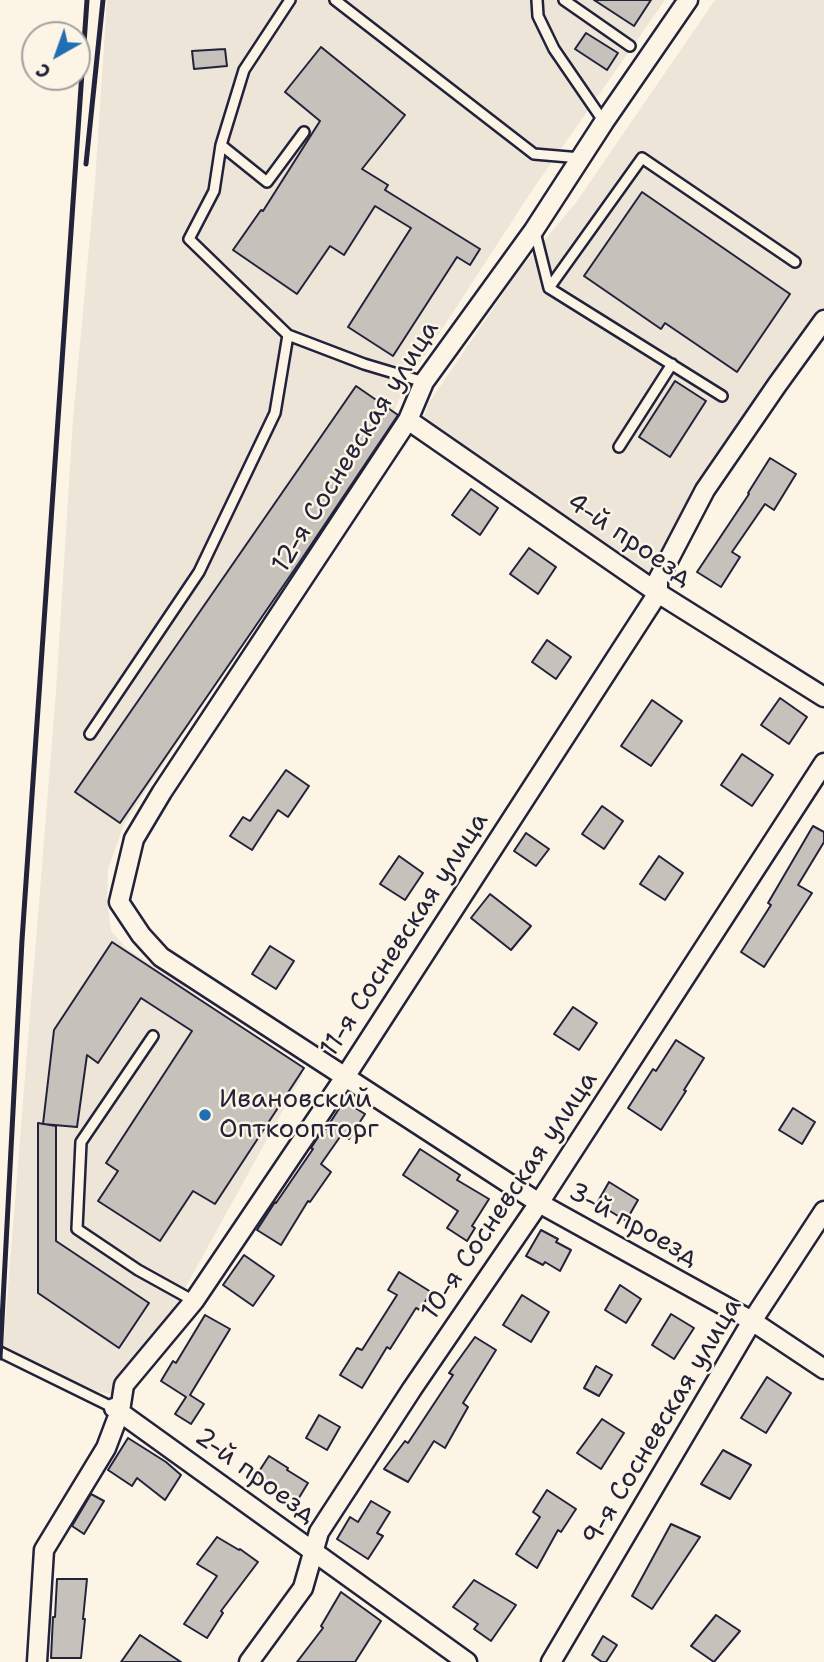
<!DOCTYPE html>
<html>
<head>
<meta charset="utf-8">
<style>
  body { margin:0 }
  #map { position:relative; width:824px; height:1662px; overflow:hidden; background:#fcf5e5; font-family:"Shantell Sans",sans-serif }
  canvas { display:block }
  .north { position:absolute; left:21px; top:21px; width:70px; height:70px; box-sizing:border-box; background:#fcf5e5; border:2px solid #a5a1a1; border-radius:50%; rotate:220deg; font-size:19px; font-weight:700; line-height:28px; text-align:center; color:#22223b }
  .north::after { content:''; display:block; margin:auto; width:24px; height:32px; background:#1f6fb2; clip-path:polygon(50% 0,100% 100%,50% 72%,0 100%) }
</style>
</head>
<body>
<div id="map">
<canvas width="824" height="1662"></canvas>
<div class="north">С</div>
</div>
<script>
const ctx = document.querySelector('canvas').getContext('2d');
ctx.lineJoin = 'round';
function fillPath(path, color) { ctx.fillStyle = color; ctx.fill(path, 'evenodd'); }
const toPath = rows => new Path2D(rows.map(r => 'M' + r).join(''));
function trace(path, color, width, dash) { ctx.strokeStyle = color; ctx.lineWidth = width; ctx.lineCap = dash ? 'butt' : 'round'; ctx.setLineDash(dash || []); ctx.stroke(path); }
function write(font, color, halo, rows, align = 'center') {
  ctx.font = font + ' "Shantell Sans",sans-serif'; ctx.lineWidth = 5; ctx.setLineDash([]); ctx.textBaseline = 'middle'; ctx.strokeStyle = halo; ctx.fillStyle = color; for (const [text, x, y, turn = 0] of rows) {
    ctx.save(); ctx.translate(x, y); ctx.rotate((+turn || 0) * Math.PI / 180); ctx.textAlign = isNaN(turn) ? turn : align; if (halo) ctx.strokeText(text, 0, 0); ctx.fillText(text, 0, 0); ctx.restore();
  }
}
fillPath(toPath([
  [107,0,665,0,533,189,405,386,390,420,124,824,108,869,107,898,111,931,127,949,169,975,303,1074,125,1397,99,1392,3,1350,56,692,73,419,95,182],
  [715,0,824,0,824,314,651,584,420,429,428,404,520,269,575,204]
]), '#ece5d8');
const building = toPath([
  [594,0,651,0,634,26,594,0],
  [586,33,618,53,607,70,575,49,586,33],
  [321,47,405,115,362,169,388,185,385,190,480,249,470,265,457,257,393,356,348,327,411,228,375,206,344,255,330,246,297,294,233,250,261,210,263,211,320,121,285,92,321,47],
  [225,49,227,66,194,69,192,51,225,49],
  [642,192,790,294,737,372,665,323,661,329,584,276,642,192],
  [675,381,706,401,670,457,639,437,675,381],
  [356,386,398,415,299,563,120,823,75,792,356,386],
  [770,458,796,474,774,510,765,504,732,552,740,557,721,587,697,572,749,494,748,493,770,458],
  [471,489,498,508,480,535,452,515,471,489],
  [529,548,556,567,538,594,510,574,529,548],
  [547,640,571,657,556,679,532,662,547,640],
  [780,698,807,717,789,744,761,725,780,698],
  [652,700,682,721,651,766,621,746,652,700],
  [742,754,773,775,752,806,721,785,742,754],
  [286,770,309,786,288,817,278,810,252,850,230,836,243,817,250,821,286,770],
  [602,806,623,821,604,849,582,834,602,806],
  [813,826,824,832,824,842,798,885,812,893,764,967,741,952,771,905,768,903,813,826],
  [526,833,549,849,536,866,514,851,526,833],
  [399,856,423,873,405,900,380,884,399,856],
  [659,856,683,873,665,900,640,884,659,856],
  [490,894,531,926,511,950,471,918,490,894],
  [112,942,304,1068,215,1204,193,1191,160,1241,98,1201,118,1171,106,1163,192,1031,141,998,98,1063,87,1055,77,1127,43,1124,54,1030,112,942],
  [270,946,294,961,276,989,252,974,270,946],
  [573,1007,597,1023,579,1050,554,1034,573,1007],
  [676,1040,704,1058,684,1090,686,1091,661,1130,628,1108,653,1069,656,1071,676,1040],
  [344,1101,365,1114,349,1139,342,1134,321,1164,331,1172,310,1202,308,1201,281,1245,257,1230,275,1202,276,1203,313,1149,311,1148,324,1128,326,1129,344,1101],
  [793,1108,815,1122,802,1144,779,1130,793,1108],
  [38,1123,56,1126,56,1241,149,1303,119,1348,38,1293,38,1123],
  [420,1149,460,1175,457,1180,489,1199,472,1226,475,1228,467,1241,447,1228,458,1211,403,1175,420,1149],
  [609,1182,638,1200,626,1221,597,1203,609,1182],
  [541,1230,558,1239,556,1242,571,1250,560,1271,545,1262,543,1265,526,1256,541,1230],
  [244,1255,274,1276,253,1306,223,1285,244,1255],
  [399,1272,431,1292,420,1310,416,1308,390,1349,387,1347,362,1388,340,1375,357,1348,362,1350,397,1295,388,1290,399,1272],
  [620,1285,641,1299,626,1323,605,1310,620,1285],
  [522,1295,549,1312,531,1342,503,1325,522,1295],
  [671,1314,694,1328,674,1359,652,1345,671,1314],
  [205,1315,230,1329,190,1395,204,1404,191,1424,175,1414,186,1397,161,1381,173,1361,176,1363,205,1315],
  [475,1337,496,1350,463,1403,468,1407,445,1448,434,1441,408,1482,384,1469,405,1441,408,1443,453,1375,449,1373,475,1337],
  [596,1366,612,1375,599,1396,584,1388,596,1366],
  [767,1377,791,1393,766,1433,741,1418,767,1377],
  [319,1415,340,1427,327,1450,306,1438,319,1415],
  [602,1419,624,1433,601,1469,577,1453,602,1419],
  [128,1438,166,1462,181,1475,165,1500,137,1478,132,1486,108,1470,128,1438],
  [723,1450,751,1465,730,1499,701,1484,723,1450],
  [269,1456,288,1468,287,1470,308,1483,297,1501,256,1476,269,1456],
  [547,1490,576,1509,561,1532,558,1530,537,1568,516,1554,540,1517,533,1512,547,1490],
  [91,1494,104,1501,84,1534,72,1526,91,1494],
  [371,1501,390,1512,377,1533,383,1536,368,1559,337,1539,350,1517,358,1522,371,1501],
  [671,1524,700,1537,652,1609,632,1596,671,1524],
  [217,1537,239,1550,240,1549,258,1562,221,1611,223,1613,207,1638,184,1624,217,1576,197,1564,217,1537],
  [57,1579,87,1579,83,1619,85,1619,81,1658,51,1658,53,1617,55,1617,57,1579],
  [474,1580,516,1605,491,1641,474,1629,478,1624,453,1607,474,1580],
  [341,1592,381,1621,355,1662,297,1662,323,1628,321,1626,341,1592],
  [716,1615,740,1631,714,1662,691,1646,716,1615],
  [140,1635,181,1662,121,1662,140,1635],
  [603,1636,617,1645,606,1662,602,1662,592,1655,603,1636]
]);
fillPath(building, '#c6c1bb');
trace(building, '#22223b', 2);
const service = toPath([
  [335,0,534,154,581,158],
  [537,0,538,16,554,49,604,122],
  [564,0,630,46],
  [221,145,244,70,290,0],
  [535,232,549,288,722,396],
  [549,288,642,158,795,262],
  [288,335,189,239,214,191,221,145,267,182,304,132],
  [619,447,672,364],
  [90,734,199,572,275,413,288,335,364,364,424,382],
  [153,1036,81,1142,77,1229,138,1270,194,1301],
  [0,1352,114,1408]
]);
const minor = toPath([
  [688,0,604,122,534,230,424,382,408,420,162,792,134,839,119,902,141,935,161,957,539,1203,752,1321,824,1369],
  [408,420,658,593,824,697],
  [114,1408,467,1662],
  [37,1662,44,1550,106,1448,120,1411,124,1385,194,1301,345,1077,658,593,658,580,705,490,777,385,824,320],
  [249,1662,303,1588,319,1532,412,1389,539,1203,824,763],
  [551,1662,752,1321,824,1211]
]);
trace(service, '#22223b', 14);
trace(minor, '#22223b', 23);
trace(service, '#fcf5e5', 9);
trace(minor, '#fcf5e5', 18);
trace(toPath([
  [86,164,103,0],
  [0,1358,22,940,87,0]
]), '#22223b', 5);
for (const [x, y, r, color] of [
  [205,1115,7,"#1f6fb2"]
]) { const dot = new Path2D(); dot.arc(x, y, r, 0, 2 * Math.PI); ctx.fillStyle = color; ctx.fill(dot); trace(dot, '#fcf5e5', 2.5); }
write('26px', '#22223b', '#fcf5e5', [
  ["12-я Сосневская улица",356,447,-58],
  ["4-й проезд",629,540,34],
  ["11-я Сосневская улица",405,935,-57],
  ["10-я Сосневская улица",510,1196,-56],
  ["3-й проезд",633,1225,29],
  ["9-я Сосневская улица",663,1422,-59],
  ["2-й проезд",255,1476,36]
]);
write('26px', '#22223b', '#fcf5e5', [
  ["Ивановский",219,1100],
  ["Опткоопторг",219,1130]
], 'left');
</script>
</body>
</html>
